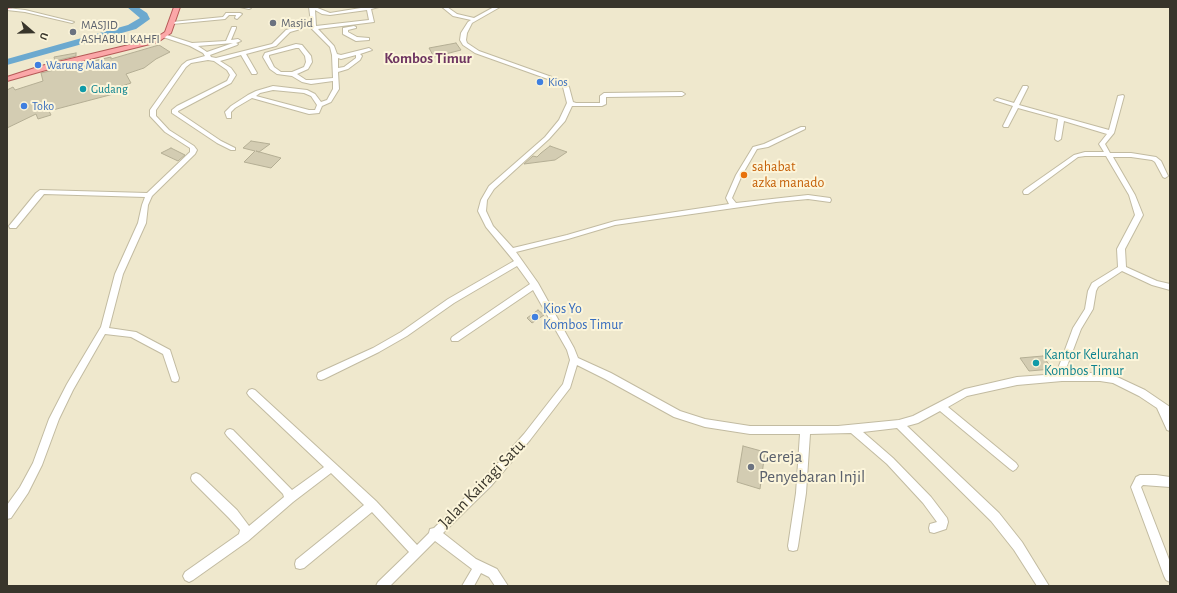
<!DOCTYPE html>
<html>
<head>
<meta charset="utf-8">
<style>
  body { margin:0 }
  #map { position:relative; width:1177px; height:593px; overflow:hidden; background:#efe8cd; font-family:"Alegreya Sans",sans-serif }
  canvas { display:block }
  .frame { position:absolute; inset:0; border:8px solid #38352b; pointer-events:none }
  .north { position:absolute; left:12px; top:12px; width:40px; height:40px; -webkit-text-stroke:3px #fcf5da; paint-order:stroke; rotate:110deg; font-size:11px; font-weight:700; line-height:16px; text-align:center; color:#38352b }
  .north::after { content:''; display:block; margin:auto; width:14px; height:18px; background:#38352b; clip-path:polygon(50% 0,100% 100%,50% 72%,0 100%) }
</style>
</head>
<body>
<div id="map">
<canvas width="1177" height="593"></canvas>
<div class="frame"></div>
<div class="north">U</div>
</div>
<script>
const ctx = document.querySelector('canvas').getContext('2d');
ctx.lineJoin = 'round';
const toPath = rows => new Path2D(rows.map(r => 'M' + r).join(''));
function fillPath(path, color) { ctx.fillStyle = color; ctx.fill(path, 'evenodd'); }
function trace(path, color, width, dash) { ctx.strokeStyle = color; ctx.lineWidth = width; ctx.lineCap = dash ? 'butt' : 'round'; ctx.setLineDash(dash || []); ctx.stroke(path); }
function write(font, color, halo, rows, align = 'center') {
  ctx.font = font + ' "Alegreya Sans",sans-serif'; ctx.lineWidth = 4; ctx.setLineDash([]); ctx.textBaseline = 'middle'; ctx.strokeStyle = halo; ctx.fillStyle = color; for (const [text, x, y, turn = 0] of rows) {
    ctx.save(); ctx.translate(x, y); ctx.rotate((+turn || 0) * Math.PI / 180); ctx.textAlign = isNaN(turn) ? turn : align; if (halo) ctx.strokeText(text, 0, 0); ctx.fillText(text, 0, 0); ctx.restore();
  }
}
fillPath(toPath([
  [127,7,138,7,147,13,150,19,136,29,7,65,7,59,128,25,140,18,127,7]
]), '#6ca9cf');
const building = toPath([
  [456,43,461,50,434,57,429,48,456,43],
  [159,45,170,52,156,59,144,68,126,74,131,83,119,87,121,92,49,111,51,115,38,119,36,114,7,128,7,90,13,87,15,90,43,81,41,73,111,57,111,59,159,45],
  [76,53,76,56,55,61,54,57,76,53],
  [251,141,270,144,259,152,256,151,281,158,271,168,244,162,255,151,243,148,251,141],
  [550,146,567,152,555,160,524,164,533,156,537,157,541,153,550,146],
  [171,148,185,155,178,161,161,153,171,148],
  [538,310,544,315,532,323,527,318,538,310],
  [1043,356,1052,369,1029,371,1020,358,1043,356],
  [743,446,765,452,760,489,737,482,743,446]
]);
fillPath(building, '#d3ccb2');
trace(building, '#b4ae94', 1);
const minor = toPath([
  [240,7,251,7,251,8,249,9,240,7],
  [309,7,315,7,330,13,367,7,379,7,371,9,374,22,318,29,334,46,337,54,341,55,369,48,372,50,360,54,362,56,360,60,348,69,338,72,339,89,331,102,322,106,319,113,309,114,252,98,235,108,231,112,231,118,227,118,225,112,231,106,248,95,256,91,273,86,307,90,315,94,321,102,327,100,333,89,333,81,311,84,302,82,292,76,277,74,270,69,263,57,265,53,296,44,302,45,311,56,312,62,308,69,297,74,306,80,311,80,333,78,332,55,330,47,312,29,311,26,290,32,276,46,246,54,257,73,256,74,252,74,241,55,220,61,231,68,236,75,231,83,178,111,178,112,221,141,235,148,235,150,231,150,217,143,172,113,172,110,177,106,227,81,230,75,227,70,214,61,208,60,191,63,186,67,156,110,156,116,169,130,194,146,197,150,195,154,152,196,148,205,146,223,123,274,109,328,136,332,170,350,179,378,178,381,175,382,172,381,163,354,131,337,105,334,73,390,59,419,42,465,28,493,11,518,7,519,7,505,20,487,33,463,49,419,67,384,101,327,115,274,138,223,142,205,145,197,44,194,16,228,10,228,9,226,36,193,40,190,147,193,190,152,190,148,165,132,150,116,150,110,182,65,187,61,205,56,203,53,190,46,163,37,163,35,167,35,192,43,226,41,232,27,236,27,236,28,231,40,238,39,241,41,236,43,238,44,237,45,210,55,211,57,216,58,272,44,286,30,311,23,309,7],
  [315,10,322,14,330,15,367,10,369,20,316,26,315,10],
  [233,43,207,52,198,46,233,43],
  [296,48,299,48,305,56,306,62,304,67,292,72,281,72,274,67,269,57,269,55,296,48],
  [356,55,356,58,344,67,338,68,338,58,341,59,356,55],
  [273,90,304,93,311,96,317,105,315,110,309,110,256,96,260,93,273,90],
  [442,7,447,7,457,14,474,18,494,7,500,7,472,23,467,33,466,40,467,43,479,51,563,81,569,87,573,102,576,103,600,103,600,96,604,93,682,92,685,94,682,96,606,97,606,104,602,106,572,106,565,121,549,139,494,189,487,200,486,211,493,226,513,248,567,235,615,221,729,204,726,198,736,175,753,147,764,144,801,127,805,127,805,129,768,147,757,149,742,175,732,198,736,203,808,195,830,198,831,200,830,202,808,199,776,202,615,225,568,239,516,252,538,283,574,348,578,358,611,373,680,411,705,419,750,426,838,426,899,420,913,416,965,389,1017,377,1058,374,1059,366,1073,328,1085,309,1088,291,1092,283,1118,267,1117,249,1135,215,1129,195,1106,156,1085,156,1078,157,1028,194,1024,194,1023,192,1024,190,1074,155,1085,152,1104,152,1099,144,1107,134,1064,121,1061,139,1058,141,1056,140,1055,139,1058,119,1018,108,1008,127,1004,127,1003,126,1013,106,994,100,997,98,1014,103,1023,86,1027,86,1028,87,1019,105,1109,130,1118,96,1123,95,1124,96,1114,133,1105,144,1110,153,1131,153,1156,157,1161,161,1168,176,1165,178,1163,177,1155,162,1152,160,1131,157,1113,157,1135,195,1143,215,1125,249,1126,267,1157,281,1170,284,1170,290,1152,285,1122,271,1098,287,1096,291,1093,309,1081,329,1067,366,1067,373,1100,373,1115,376,1145,390,1170,407,1170,431,1167,430,1157,408,1139,396,1113,383,1100,381,1062,381,1017,385,967,396,948,407,1016,463,1018,466,1016,469,1013,471,1010,469,940,411,918,423,907,426,999,513,1022,542,1049,586,1037,586,1014,550,991,521,897,428,863,432,893,458,931,497,947,518,948,522,946,529,934,533,930,532,929,528,930,524,937,522,923,503,887,464,851,433,810,434,806,493,798,546,797,550,793,551,789,550,788,546,796,493,800,434,750,434,705,427,674,417,605,379,577,365,570,388,530,440,491,486,443,533,476,559,497,569,508,586,495,586,489,577,481,573,474,586,462,586,472,569,435,541,390,586,376,586,378,582,409,552,372,512,304,568,300,569,296,568,295,564,296,560,364,505,331,473,293,502,248,541,193,580,189,582,185,580,183,576,185,572,239,534,240,530,229,518,192,481,191,478,192,475,196,473,200,475,237,510,249,526,284,497,283,494,227,436,225,433,227,430,230,429,233,430,292,490,324,467,249,396,247,393,249,390,252,389,255,390,376,501,417,545,429,533,430,529,434,528,483,480,524,434,563,384,570,360,567,350,533,290,458,341,452,341,451,339,452,337,530,284,517,266,454,303,407,336,379,352,324,379,321,380,318,379,317,376,318,373,373,348,401,332,448,299,514,261,486,227,478,211,481,200,489,186,545,137,559,120,567,103,563,87,559,83,475,53,463,45,460,40,461,33,468,22,471,20,453,16,442,7],
  [7,8,25,10,74,22,72,23,25,12,7,10,7,8],
  [226,13,240,13,242,14,237,19,235,18,236,15,229,15,225,19,172,24,170,23,172,22,223,17,226,13],
  [354,26,356,27,356,28,348,30,348,32,357,37,369,38,369,40,356,41,343,34,343,28,354,26],
  [1140,475,1156,475,1170,477,1170,487,1143,485,1141,487,1170,562,1170,582,1166,580,1164,576,1131,487,1136,477,1140,475]
]);
const major = toPath([
  [174,7,180,7,171,33,158,42,46,70,7,81,7,77,41,66,154,39,165,32,174,7]
]);
const highway = toPath([
  [7,7,12,7,8,9,7,7]
]);
trace(minor, '#c2bba1', 2);
trace(major, '#b55957', 2);
trace(highway, '#b55957', 2);
fillPath(minor, '#fff');
fillPath(major, '#fba7a8');
fillPath(highway, '#f96c6e');
for (const [x, y, r, color] of [
  [273,23,4,"#6b7280"],
  [73,32,4,"#6b7280"],
  [38,65,4,"#3f7fe0"],
  [540,82,4,"#3f7fe0"],
  [83,89,4,"#0f9aa8"],
  [24,106,4,"#3f7fe0"],
  [744,175,4,"#e8710a"],
  [535,317,4,"#3f7fe0"],
  [1036,363,4,"#0f9aa8"],
  [751,467,4,"#6b7280"]
]) { const dot = new Path2D(); dot.arc(x, y, r, 0, 2 * Math.PI); ctx.fillStyle = color; ctx.fill(dot); trace(dot, '#fcf5da', 1.5); }
write('12px', '#5b616d', '#fcf5da', [
  ["Masjid",281,23],
  ["MASJID",81,25],
  ["ASHABUL KAHFI",81,39]
], 'left');
write('12px', '#366cbe', '#fcf5da', [
  ["Warung Makan",46,65],
  ["Kios",548,82],
  ["Toko",32,106]
], 'left');
write('12px', '#0d838f', '#fcf5da', [
  ["Gudang",91,89]
], 'left');
write('14px', '#c56008', '#fcf5da', [
  ["sahabat",752,167],
  ["azka manado",752,183]
], 'left');
write('14px', '#366cbe', '#fcf5da', [
  ["Kios Yo",543,309],
  ["Kombos Timur",543,325]
], 'left');
write('14px', '#0d838f', '#fcf5da', [
  ["Kantor Kelurahan",1044,355],
  ["Kombos Timur",1044,371]
], 'left');
write('bold 15px', '#6e3561', '#fcf5da', [
  ["Kombos Timur",428,58]
]);
write('17px', '#5b616d', '#fcf5da', [
  ["Gereja",759,457],
  ["Penyebaran Injil",759,477]
], 'left');
write('17px', '#38352b', '#fcf5da', [
  ["Jalan Kairagi Satu",482,484,-46]
]);
</script>
</body>
</html>
